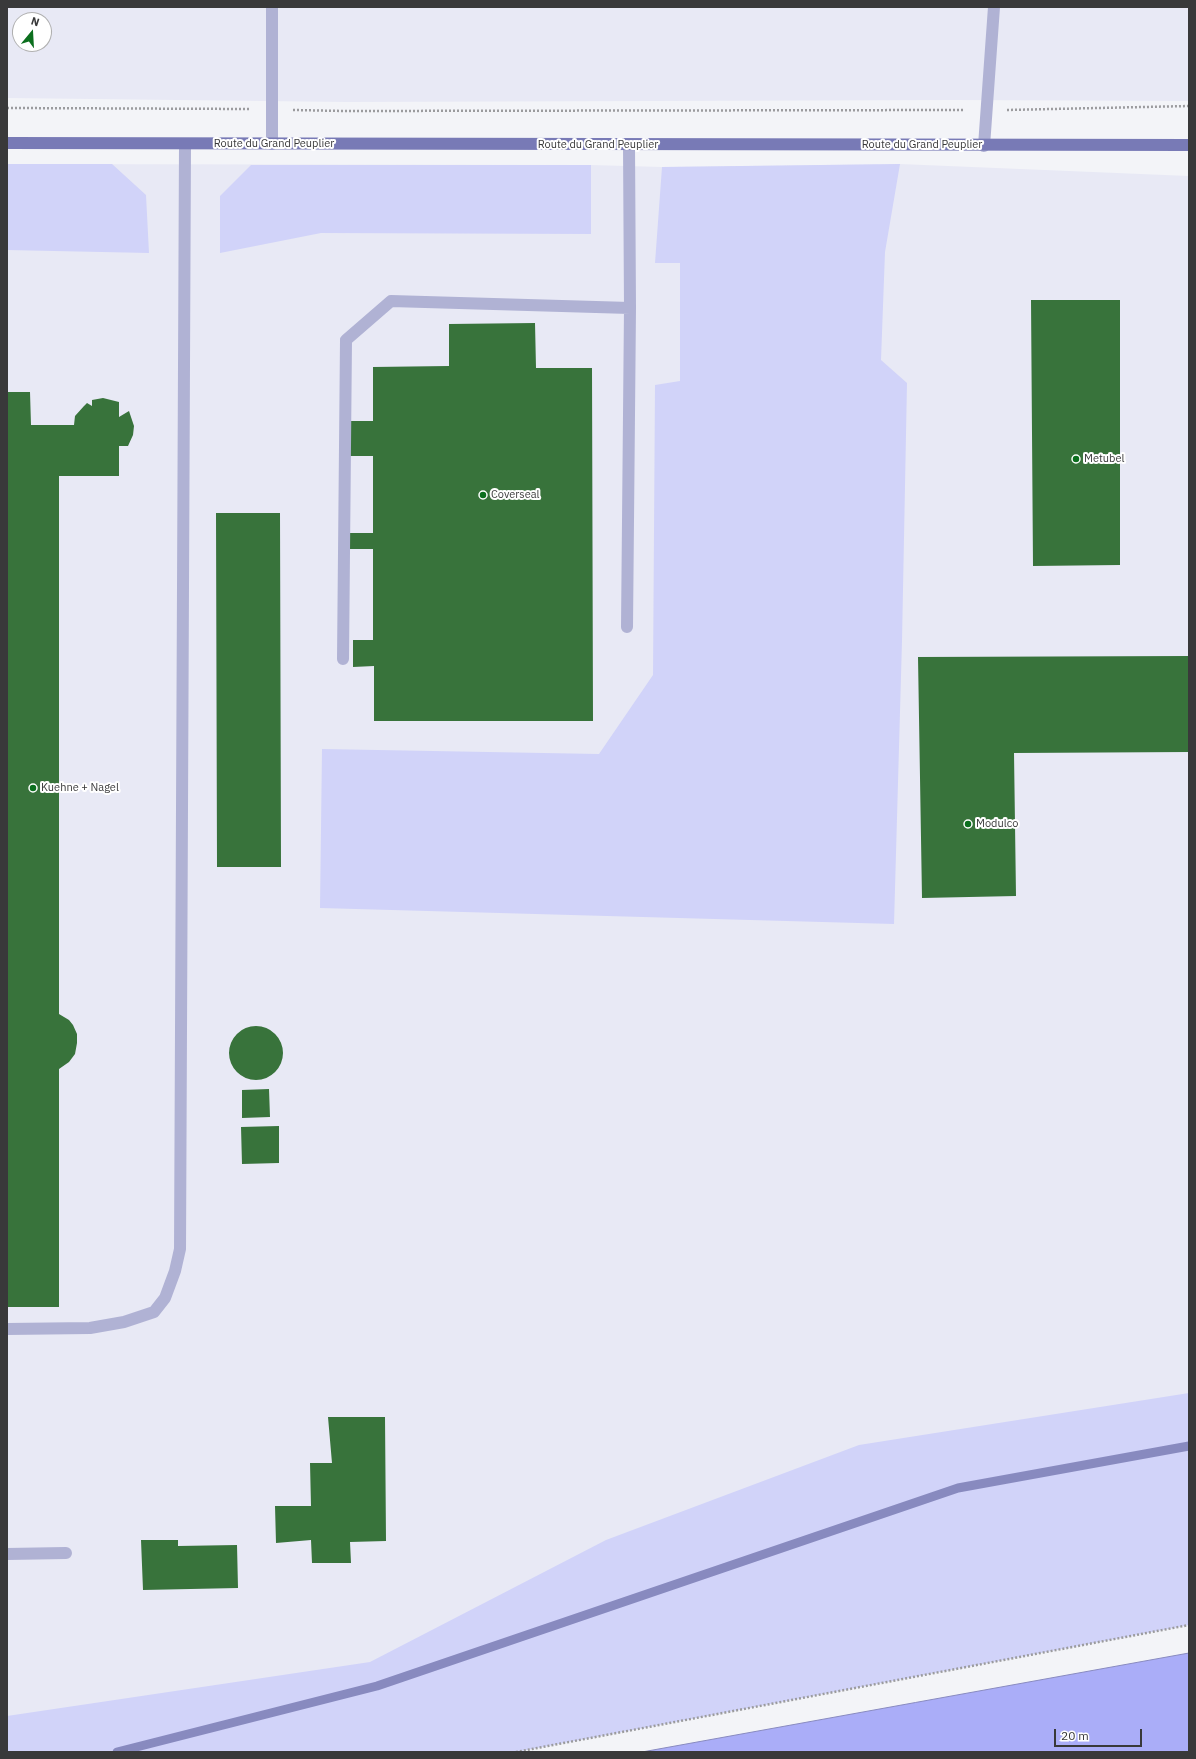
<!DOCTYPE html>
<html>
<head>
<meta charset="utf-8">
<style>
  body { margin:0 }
  #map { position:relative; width:1196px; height:1759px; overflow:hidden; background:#f3f4f8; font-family:"IBM Plex Sans",sans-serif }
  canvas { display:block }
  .frame { position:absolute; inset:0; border:8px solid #39393a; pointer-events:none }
  .north { position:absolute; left:12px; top:12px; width:40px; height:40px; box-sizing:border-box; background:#fff; border:1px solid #b0b0b0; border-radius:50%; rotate:18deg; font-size:11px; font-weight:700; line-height:16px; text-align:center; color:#39393a }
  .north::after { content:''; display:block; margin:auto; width:14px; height:18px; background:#0c6f1e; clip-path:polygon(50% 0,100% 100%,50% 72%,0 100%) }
  .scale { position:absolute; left:1054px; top:1729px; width:88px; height:18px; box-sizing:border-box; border:2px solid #39393a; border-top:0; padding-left:5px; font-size:12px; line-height:14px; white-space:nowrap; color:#39393a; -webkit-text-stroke:3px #fff; paint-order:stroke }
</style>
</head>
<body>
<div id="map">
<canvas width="1196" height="1759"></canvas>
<div class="frame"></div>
<div class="north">N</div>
<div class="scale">20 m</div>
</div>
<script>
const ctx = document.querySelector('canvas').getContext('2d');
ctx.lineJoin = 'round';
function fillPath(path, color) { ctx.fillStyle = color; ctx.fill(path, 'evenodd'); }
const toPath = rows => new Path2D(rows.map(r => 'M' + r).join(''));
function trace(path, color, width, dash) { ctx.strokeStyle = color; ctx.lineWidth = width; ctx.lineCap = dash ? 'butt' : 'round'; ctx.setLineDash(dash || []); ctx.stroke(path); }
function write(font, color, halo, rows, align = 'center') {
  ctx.font = font + ' "IBM Plex Sans",sans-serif'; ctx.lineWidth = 4; ctx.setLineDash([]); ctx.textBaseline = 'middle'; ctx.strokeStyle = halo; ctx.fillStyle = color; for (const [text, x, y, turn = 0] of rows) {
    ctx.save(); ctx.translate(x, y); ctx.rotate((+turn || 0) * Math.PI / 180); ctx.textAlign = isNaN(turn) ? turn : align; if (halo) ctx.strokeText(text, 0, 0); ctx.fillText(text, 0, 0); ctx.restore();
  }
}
fillPath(toPath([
  [7,7,1189,7,1189,101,954,100,347,102,7,98],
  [20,20,44,20,44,44,20,44],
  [7,164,591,165,662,167,900,164,1189,176,1189,1611,7,1752]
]), '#e8e9f5');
fillPath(toPath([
  [7,164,112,164,146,195,149,253,7,250],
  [900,164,885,252,881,360,907,383,902,641,894,924,320,908,322,749,599,754,653,675,655,385,680,381,680,263,655,263,662,167],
  [251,165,591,165,591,234,321,233,220,253,220,196],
  [1189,1393,1189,1625,516,1752,7,1752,7,1716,370,1662,606,1540,859,1445]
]), '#d1d3f9');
const water = toPath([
  [1189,1653,1189,1752,642,1752,1189,1653]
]);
fillPath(water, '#aaadf8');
trace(water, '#888abf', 1);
trace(toPath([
  [117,1752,377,1686,958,1488,1189,1446]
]), '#888abf', 9);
fillPath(toPath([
  [1031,300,1120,300,1120,565,1033,566],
  [535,323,536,368,592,368,593,721,374,721,374,666,353,667,353,640,373,640,373,549,348,549,348,533,373,533,373,456,347,456,348,421,373,421,373,367,449,366,449,324],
  [7,392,30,392,31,425,74,425,75,416,84,406,87,403,92,406,92,400,103,398,119,402,119,417,129,411,134,426,133,435,128,446,119,446,119,476,59,476,59,1014,69,1020,73,1025,77,1034,77,1043,75,1054,69,1062,59,1069,59,1307,7,1307],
  [216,513,280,513,281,867,217,867],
  [1189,656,1189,752,1014,753,1016,896,922,898,918,657],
  '229 1053a27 27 0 1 1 54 0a27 27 0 1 1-54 0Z',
  [269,1089,270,1117,242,1118,242,1090],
  [279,1126,279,1163,242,1164,241,1127],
  [328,1417,385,1417,386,1541,350,1542,351,1563,312,1563,311,1540,276,1543,275,1506,311,1506,310,1463,332,1463],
  [141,1540,178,1540,178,1546,237,1545,238,1588,143,1590]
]), '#38733b');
trace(toPath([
  [7,108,250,109],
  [293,110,344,111,964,110],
  [1007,110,1189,106],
  [516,1752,1189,1625]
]), '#9b9b9e', 2.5, [2, 2]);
trace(toPath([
  [272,7,272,144],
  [984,146,994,7],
  [627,627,630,308,629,145],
  [343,659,346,340,391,301,630,308],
  [7,1329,90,1328,124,1322,154,1312,165,1298,175,1271,180,1249,185,144],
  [7,1554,66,1553]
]), '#b0b2d4', 12);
trace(toPath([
  [7,143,1189,145]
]), '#787ab6', 12);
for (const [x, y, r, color] of [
  [1076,459,4,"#0c6f1e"],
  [483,495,4,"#0c6f1e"],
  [33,788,4,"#0c6f1e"],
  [968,824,4,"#0c6f1e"]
]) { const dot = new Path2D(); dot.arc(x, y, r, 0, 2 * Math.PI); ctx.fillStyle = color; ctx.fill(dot); trace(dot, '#fff', 1.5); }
write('11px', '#39393a', '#fff', [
  ["Route du Grand Peuplier",274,144],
  ["Route du Grand Peuplier",598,145],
  ["Route du Grand Peuplier",922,145]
]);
write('11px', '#39393a', '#fff', [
  ["Metubel",1084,459],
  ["Coverseal",491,495],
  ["Kuehne + Nagel",41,788],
  ["Modulco",976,824]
], 'left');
</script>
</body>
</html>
